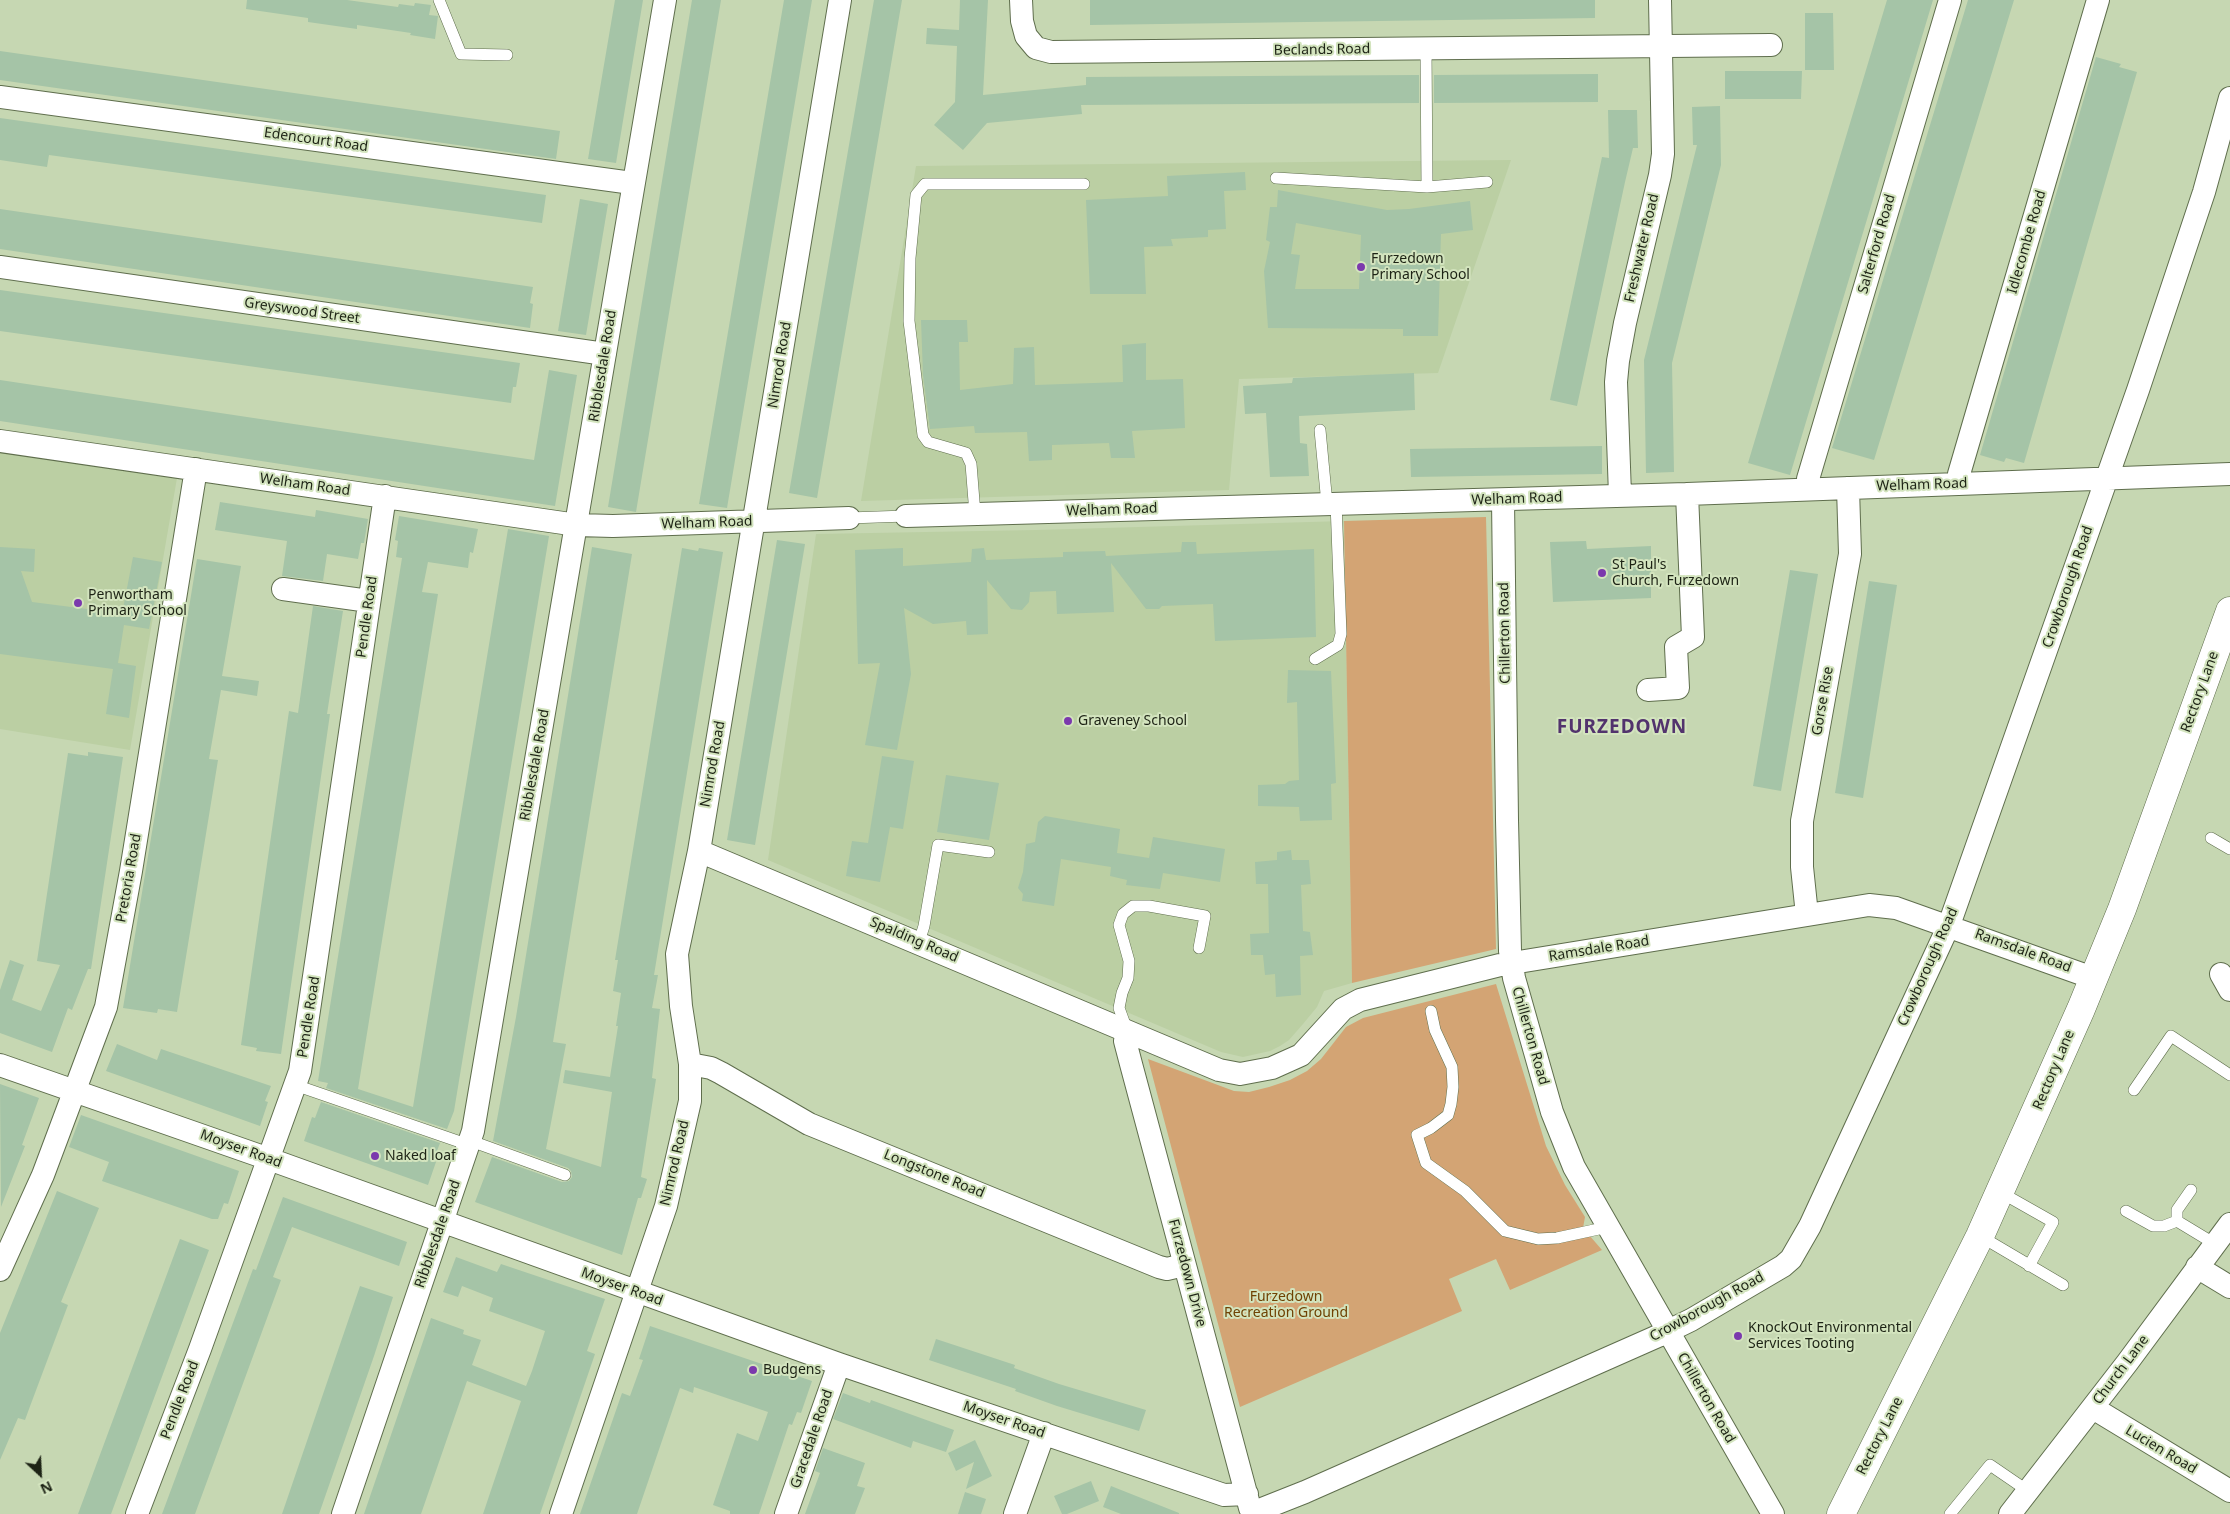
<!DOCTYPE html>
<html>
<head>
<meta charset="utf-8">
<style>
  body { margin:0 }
  #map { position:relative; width:2230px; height:1514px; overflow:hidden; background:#c6d7b2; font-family:"Noto Sans",sans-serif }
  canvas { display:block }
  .north { position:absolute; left:15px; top:1449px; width:50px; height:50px; -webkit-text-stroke:4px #d3e4be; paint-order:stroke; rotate:155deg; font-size:14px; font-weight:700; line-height:20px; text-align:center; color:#1d2315 }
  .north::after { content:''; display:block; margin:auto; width:18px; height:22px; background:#1d2315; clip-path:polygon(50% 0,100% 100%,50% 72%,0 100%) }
</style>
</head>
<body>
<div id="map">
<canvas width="2230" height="1514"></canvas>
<div class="north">N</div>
</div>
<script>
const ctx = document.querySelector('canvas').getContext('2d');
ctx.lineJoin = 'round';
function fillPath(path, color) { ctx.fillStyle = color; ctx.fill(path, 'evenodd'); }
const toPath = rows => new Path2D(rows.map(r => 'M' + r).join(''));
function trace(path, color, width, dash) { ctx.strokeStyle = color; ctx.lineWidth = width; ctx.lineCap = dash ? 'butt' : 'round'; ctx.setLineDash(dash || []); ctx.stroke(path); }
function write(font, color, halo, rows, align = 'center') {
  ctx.font = font + ' "Noto Sans",sans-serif'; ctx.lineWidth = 4; ctx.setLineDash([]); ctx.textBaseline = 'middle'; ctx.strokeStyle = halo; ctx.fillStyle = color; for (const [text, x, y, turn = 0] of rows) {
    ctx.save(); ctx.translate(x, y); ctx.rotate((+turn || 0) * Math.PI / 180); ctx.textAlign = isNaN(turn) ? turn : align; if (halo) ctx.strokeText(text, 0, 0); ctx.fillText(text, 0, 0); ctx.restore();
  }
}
fillPath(toPath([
  [1511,160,1438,373,1239,379,1229,490,861,501,916,166],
  [0,449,177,478,130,750,0,729],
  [1344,521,1352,983,1324,991,1317,1007,1303,1024,1289,1040,1280,1046,1270,1051,1243,1057,1221,1052,768,860,816,534,1036,530]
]), '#bbcfa3');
fillPath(toPath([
  [1486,517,1496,949,1352,983,1344,521],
  [1496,984,1546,1146,1565,1185,1585,1217,1583,1228,1602,1250,1510,1290,1496,1259,1449,1279,1462,1311,1240,1407,1148,1059,1234,1091,1249,1092,1269,1087,1290,1080,1307,1071,1321,1059,1346,1027,1363,1018]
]), '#d3a474');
fillPath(toPath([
  [247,0,347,0,398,7,399,4,414,6,415,3,431,5,429,15,438,16,435,39,410,35,411,33,357,25,357,29,308,22,308,18,246,9],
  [615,0,643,0,616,163,588,159],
  [692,0,721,0,636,512,608,507],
  [784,0,812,0,727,508,699,504],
  [874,0,902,0,817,498,789,493],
  [960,0,988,0,983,95,1086,85,1086,77,1417,75,1419,75,1419,103,1081,105,1082,114,987,123,963,150,934,125,955,102,957,46,926,44,927,28,959,30],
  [1090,0,1595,0,1595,18,1090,25],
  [1887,0,1933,0,1790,475,1748,463],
  [1968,0,2014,0,1874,460,1832,448],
  [1805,13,1833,13,1834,70,1805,70],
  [0,51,560,131,556,159,0,80],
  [2096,57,2121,64,2119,67,2137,72,2024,463,2006,458,2004,462,1980,455],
  [1725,71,1802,71,1801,99,1725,99],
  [1598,74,1598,102,1434,103,1434,75],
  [1720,106,1721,165,1672,363,1674,472,1646,473,1644,360,1697,145,1693,145,1692,107],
  [1608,110,1637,110,1638,148,1633,148,1625,182,1577,406,1550,400,1602,157,1609,158],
  [0,118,546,195,542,223,49,155,47,167,0,160],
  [1245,172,1246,190,1224,191,1226,229,1208,230,1208,237,1171,239,1173,246,1144,247,1146,294,1090,294,1086,200,1168,196,1167,176],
  [1278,190,1387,210,1409,209,1470,201,1473,230,1441,234,1438,336,1403,336,1403,329,1268,328,1264,271,1270,242,1266,240,1270,207,1277,207],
  [1296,223,1361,235,1359,289,1295,289,1300,255,1291,254],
  [580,199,608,204,586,335,558,331],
  [0,209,533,287,530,303,533,304,530,328,0,249],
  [0,290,520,363,516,387,513,387,511,403,0,331],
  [921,320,967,320,968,342,959,342,960,390,1013,384,1014,348,1034,347,1035,385,1123,382,1122,345,1146,343,1146,380,1183,379,1185,428,1132,431,1135,458,1111,458,1109,443,1052,445,1052,460,1029,461,1027,432,975,433,974,426,930,429,923,375],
  [549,370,577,375,555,506,0,421,0,380,534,460],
  [1414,373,1415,410,1299,416,1300,443,1307,444,1309,476,1270,477,1266,413,1245,414,1243,386,1292,383,1293,378],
  [1602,446,1602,474,1411,477,1410,449],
  [220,502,315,517,316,510,368,519,364,543,361,543,358,559,327,554,323,581,282,576,287,541,215,530],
  [399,516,478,529,473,553,470,552,468,568,428,562,422,592,438,594,358,1089,413,1107,508,529,549,536,454,1111,447,1129,326,1088,328,1083,318,1081,402,558,396,557,398,541,395,540],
  [777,540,805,544,755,845,727,840],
  [1586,541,1587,549,1651,546,1651,598,1553,602,1550,542],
  [1182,542,1196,542,1197,554,1314,549,1316,637,1215,641,1213,604,1162,606,1159,609,1146,609,1111,563,1114,612,1057,614,1056,591,1030,592,1029,602,1022,610,1011,609,987,580,988,634,967,635,966,621,933,624,904,608,911,674,897,750,865,745,880,663,858,664,855,550,903,548,903,566,971,562,972,549,984,548,986,560,1063,557,1063,552,1105,551,1106,556,1181,552],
  [0,547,35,549,34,572,21,571,32,602,87,609,94,602,101,610,122,614,133,557,162,562,149,629,124,625,118,663,136,666,129,718,106,714,113,669,0,654],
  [592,547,632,554,553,1042,566,1044,546,1149,601,1167,612,1092,563,1083,565,1070,610,1077,618,1026,616,1026,621,993,613,991,618,960,615,960,682,548,698,551,699,548,723,552,654,975,658,975,652,1008,660,1009,652,1078,656,1079,641,1177,647,1179,641,1198,638,1198,622,1255,475,1202,492,1157,562,1182,569,1181,572,1177,571,1171,568,1168,493,1141,516,1017],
  [197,559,241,566,222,676,259,681,257,696,221,690,209,759,218,760,177,1012,158,1009,157,1013,123,1008],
  [1790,570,1818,574,1781,791,1753,786],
  [1869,581,1897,585,1863,798,1835,793],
  [313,606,343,611,327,714,330,714,281,1054,256,1051,257,1048,241,1045,289,711,298,713],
  [1288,670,1331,671,1336,783,1331,784,1332,820,1300,821,1299,807,1258,806,1258,785,1285,784,1289,781,1299,780,1297,702,1287,703],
  [88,752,123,757,91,969,88,969,72,1010,68,1008,52,1052,0,1033,0,990,10,960,24,965,12,1000,41,1011,60,965,37,961,68,753,88,756],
  [882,756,914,761,903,829,890,827,880,882,846,876,852,841,868,843],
  [946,775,999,783,989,840,937,832],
  [1045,816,1120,829,1117,853,1149,858,1153,837,1225,849,1220,882,1163,873,1160,889,1126,885,1127,880,1110,876,1111,867,1061,859,1054,906,1022,901,1023,894,1018,888,1023,872,1026,844,1035,842,1038,822],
  [1291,850,1292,860,1309,860,1311,884,1301,885,1303,931,1310,932,1313,955,1300,956,1301,995,1276,997,1275,974,1265,975,1263,955,1251,955,1250,934,1269,933,1268,884,1256,884,1255,862,1277,860,1277,852],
  [117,1044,157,1060,161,1049,271,1086,265,1101,268,1102,260,1126,106,1071],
  [0,1084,39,1098,22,1145,25,1146,1,1207],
  [321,1102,440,1143,433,1161,436,1162,428,1185,304,1141,312,1117,315,1118],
  [81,1115,239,1171,228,1204,224,1203,218,1219,212,1219,102,1181,109,1162,69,1147],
  [57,1191,99,1208,61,1302,68,1305,29,1409,25,1420,18,1418,0,1460,0,1333],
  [283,1197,407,1242,399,1266,292,1227,273,1277,281,1280,195,1514,162,1514,253,1269,256,1270],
  [180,1239,209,1250,111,1514,78,1514],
  [456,1257,497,1272,501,1264,605,1299,587,1351,595,1354,540,1514,483,1514,521,1401,467,1381,421,1514,364,1514,431,1318,464,1330,463,1334,481,1340,472,1365,526,1386,532,1371,545,1331,489,1311,493,1298,462,1286,458,1297,443,1292],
  [360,1286,393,1297,374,1356,319,1514,282,1514],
  [650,1326,812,1381,801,1413,797,1412,792,1425,789,1424,759,1514,730,1514,730,1511,713,1505,737,1433,758,1441,768,1412,694,1387,693,1393,680,1388,637,1514,580,1514,622,1393,630,1396,643,1360,639,1359],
  [936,1339,1015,1365,1014,1368,1059,1384,1146,1410,1139,1431,1057,1406,1015,1391,1016,1389,929,1360],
  [843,1393,870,1403,871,1400,954,1430,946,1452,913,1441,911,1448,833,1419],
  [975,1440,992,1476,966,1489,974,1462,956,1471,948,1453],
  [823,1448,865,1463,857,1486,865,1488,855,1514,805,1514,820,1473,815,1471],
  [1091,1481,1099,1501,1067,1514,1062,1514,1054,1496],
  [1111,1486,1179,1513,1179,1514,1121,1514,1103,1507],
  [965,1492,986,1499,981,1514,958,1514]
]), '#a5c4a7');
const lane = toPath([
  [439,0,461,54,507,55],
  [1276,178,1427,187,1426,49],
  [1427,187,1487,182],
  [1320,430,1327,504],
  [975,514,971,464,966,453,928,442,923,435,909,321,910,258,916,195,925,184,1084,184],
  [849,518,906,516],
  [1315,659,1338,645,1341,634,1336,503],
  [2211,838,2230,849],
  [919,942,924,926,938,845,989,852],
  [1431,1011,1435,1030,1452,1067,1453,1087,1451,1104,1448,1115,1431,1128,1417,1135,1426,1163,1465,1191,1505,1231,1538,1239,1557,1238,1608,1227],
  [1127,1030,1119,1008,1122,993,1128,978,1129,961,1119,925,1123,914,1133,906,1149,906,1205,916,1199,948],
  [295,1085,469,1145],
  [2134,1090,2171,1036,2230,1075],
  [471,1141,565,1175],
  [2000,1192,2053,1222,2029,1266],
  [2126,1211,2153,1226,2164,1226,2177,1221,2215,1244],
  [2177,1221,2177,1210,2191,1190],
  [1980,1236,2063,1285],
  [1950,1514,1990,1465,2028,1491]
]);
const street = toPath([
  [1021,0,1022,21,1026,36,1036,48,1051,52,1771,45],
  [0,97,632,183],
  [0,267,605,354],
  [0,441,577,525,613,526,849,518],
  [1959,484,1959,474,2098,0],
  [1808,489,1808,479,1950,0],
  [1620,495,1616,382,1618,361,1625,323,1660,175,1663,154,1660,0],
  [1503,500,1507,820,1510,951,1514,978,1552,1112,1574,1167,1773,1514],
  [906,516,1687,494,2230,474],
  [283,589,369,601],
  [1648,690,1678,688,1676,647,1693,637,1687,494],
  [699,851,1219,1070,1240,1074,1272,1068,1301,1055,1343,1009,1360,1000,1500,965,1869,905,1896,908,2093,978],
  [1807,915,1802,867,1802,821,1850,554,1848,488],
  [2221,974,2230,990],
  [1127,1032,1125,1041,1131,1064,1250,1508],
  [690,1064,711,1068,721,1073,809,1124,1159,1267,1167,1269,1184,1265],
  [0,1065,269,1159,839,1364,1224,1495,1247,1494],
  [2197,1267,2230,1287],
  [0,1270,43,1175,106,1007,131,871,196,469],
  [2093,1408,2230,1491],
  [1252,1513,1305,1492,1658,1336,1691,1320,1783,1266,1791,1259,1810,1226,1949,925,2138,390,2204,192,2230,98],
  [137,1514,200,1349,300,1071,385,496],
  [343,1514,473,1131,665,0],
  [561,1514,666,1206,690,1101,690,1064,681,1006,677,954,699,851,840,0],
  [786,1514,839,1364],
  [1015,1514,1044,1433],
  [2010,1514,2127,1363,2230,1224]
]);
const secondary = toPath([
  [1841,1514,1980,1236,2081,1009,2122,909,2230,611]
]);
trace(lane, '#5f6e4d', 12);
trace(street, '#5f6e4d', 24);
trace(secondary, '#5f6e4d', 29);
trace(lane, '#fff', 11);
trace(street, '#fff', 22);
trace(secondary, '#fff', 28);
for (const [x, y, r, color] of [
  [1361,267,5,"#7b39ad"],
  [1602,573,5,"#7b39ad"],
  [78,603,5,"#7b39ad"],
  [1068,721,5,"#7b39ad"],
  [375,1156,5,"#7b39ad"],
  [1738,1336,5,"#7b39ad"],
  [753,1370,5,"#7b39ad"]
]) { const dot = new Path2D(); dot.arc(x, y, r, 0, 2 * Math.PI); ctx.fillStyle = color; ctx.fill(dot); trace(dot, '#d3e4be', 2); }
write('14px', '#1d2315', '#d3e4be', [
  ["Beclands Road",1322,50,-1],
  ["Edencourt Road",316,140,8],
  ["Idlecombe Road",2027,242,-74],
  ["Salterford Road",1877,244,-74],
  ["Freshwater Road",1642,248,-77],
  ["Greyswood Street",302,311,8],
  ["Nimrod Road",780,365,-81],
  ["Ribblesdale Road",603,366,-81],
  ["Welham Road",305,485,8],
  ["Welham Road",1922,485,-2],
  ["Welham Road",1517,499,-2],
  ["Welham Road",1112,510,-2],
  ["Welham Road",707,523,-2],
  ["Crowborough Road",2068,587,-71],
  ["Pendle Road",367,617,-82],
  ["Chillerton Road",1505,633,-91],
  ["Rectory Lane",2200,692,-70],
  ["Gorse Rise",1823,701,-80],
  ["Nimrod Road",713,764,-80],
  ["Ribblesdale Road",535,765,-80],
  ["Pretoria Road",129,878,-80],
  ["Spalding Road",914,940,23],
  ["Ramsdale Road",1599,949,-9],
  ["Ramsdale Road",2023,951,20],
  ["Crowborough Road",1928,967,-66],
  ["Pendle Road",309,1017,-81],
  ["Chillerton Road",1530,1036,74],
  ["Rectory Lane",2054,1070,-67],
  ["Moyser Road",241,1149,20],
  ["Nimrod Road",675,1163,-77],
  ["Longstone Road",934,1174,22],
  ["Ribblesdale Road",438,1234,-71],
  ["Furzedown Drive",1187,1273,75],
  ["Moyser Road",622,1287,20],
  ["Crowborough Road",1707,1307,-29],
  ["Church Lane",2121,1370,-53],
  ["Chillerton Road",1706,1398,60],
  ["Pendle Road",180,1400,-69],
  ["Moyser Road",1004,1420,19],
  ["Rectory Lane",1880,1436,-63],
  ["Gracedale Road",812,1439,-71],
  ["Lucien Road",2161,1450,31]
]);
write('14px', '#1d2315', '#d3e4be', [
  ["Furzedown",1371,259],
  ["Primary School",1371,275],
  ["St Paul's",1612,565],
  ["Church, Furzedown",1612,581],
  ["Penwortham",88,595],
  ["Primary School",88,611],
  ["Graveney School",1078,721],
  ["Naked loaf",385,1156],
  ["KnockOut Environmental",1748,1328],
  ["Services Tooting",1748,1344],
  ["Budgens",763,1370]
], 'left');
write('14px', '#6f4203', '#d3e4be', [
  ["Furzedown",1286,1297],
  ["Recreation Ground",1286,1313]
]);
ctx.letterSpacing = '1px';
write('bold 19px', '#52336d', '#d3e4be', [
  ["FURZEDOWN",1622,728]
]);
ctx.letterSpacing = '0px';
</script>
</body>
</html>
